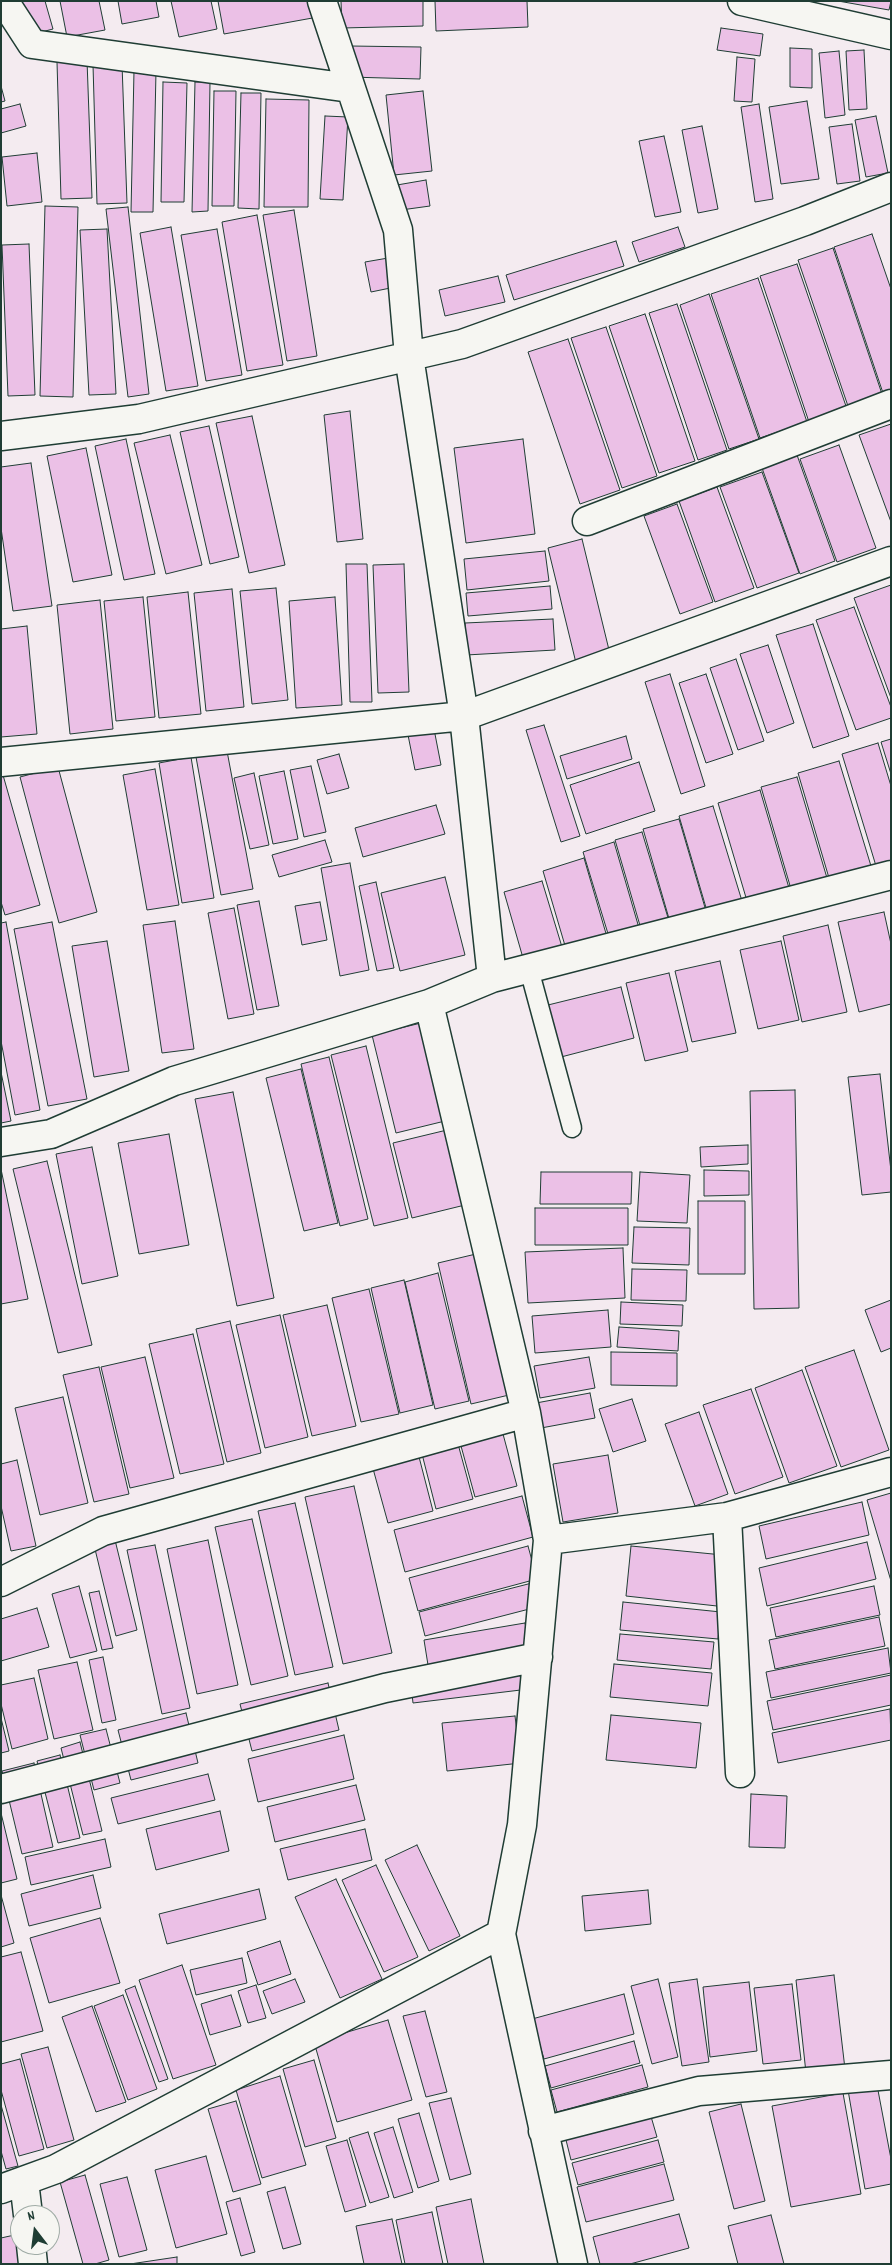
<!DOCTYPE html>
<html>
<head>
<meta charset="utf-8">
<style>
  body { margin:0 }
  #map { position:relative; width:892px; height:2265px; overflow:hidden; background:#f4ebf0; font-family:Dekko,sans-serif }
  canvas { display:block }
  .frame { position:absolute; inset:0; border:2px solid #1f3d34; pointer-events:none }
  .north { position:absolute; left:10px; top:2205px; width:50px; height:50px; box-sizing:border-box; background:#f6f6f2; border:1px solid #a0aca6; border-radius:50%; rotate:345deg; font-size:14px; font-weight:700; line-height:20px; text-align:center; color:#1f3d34 }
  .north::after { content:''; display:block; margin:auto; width:18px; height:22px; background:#1f3d34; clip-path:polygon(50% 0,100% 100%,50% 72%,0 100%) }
</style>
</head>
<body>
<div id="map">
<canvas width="892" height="2265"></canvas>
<div class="frame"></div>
<div class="north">N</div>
</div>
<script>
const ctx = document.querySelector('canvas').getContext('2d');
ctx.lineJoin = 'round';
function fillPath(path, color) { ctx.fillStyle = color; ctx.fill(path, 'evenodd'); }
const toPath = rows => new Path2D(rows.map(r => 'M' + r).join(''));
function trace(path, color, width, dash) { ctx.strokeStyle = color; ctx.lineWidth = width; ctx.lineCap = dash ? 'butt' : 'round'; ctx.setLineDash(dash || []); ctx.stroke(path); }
const building = toPath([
  [21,1,45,1,53,29,30,35,21,1],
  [60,1,99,1,105,30,67,37,60,1],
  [118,1,156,1,159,17,122,24,118,1],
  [171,1,211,1,217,29,179,37,171,1],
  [218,1,315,1,318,17,224,34,218,1],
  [341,1,423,1,423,26,342,28,341,1],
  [435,1,527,1,528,27,436,31,435,1],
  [838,1,891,1,889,10,838,1],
  [721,28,763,34,760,56,717,50,721,28],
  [350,46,421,47,420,79,349,77,350,46],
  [790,48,812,49,812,88,790,87,790,48],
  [864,50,867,109,849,110,846,51,864,50],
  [839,51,845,115,825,118,819,53,839,51],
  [737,57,755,59,752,102,734,101,737,57],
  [87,60,92,198,61,199,57,62,87,60],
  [122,64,127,203,97,204,93,65,122,64],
  [134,71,156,71,153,212,131,212,134,71],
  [163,82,187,83,184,202,161,202,163,82],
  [195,82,210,82,208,211,192,212,195,82],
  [1,86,5,101,1,102,1,86],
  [214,91,236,91,234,206,212,206,214,91],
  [423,91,432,171,394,175,386,95,423,91],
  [241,93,261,93,259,209,238,208,241,93],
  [266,99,309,100,308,207,264,207,266,99],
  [807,101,819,179,781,184,769,107,807,101],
  [20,104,26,126,1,133,1,109,20,104],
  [759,104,773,199,755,202,741,107,759,104],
  [325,116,348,117,343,200,320,199,325,116],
  [876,116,888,173,866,177,855,120,876,116],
  [852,124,860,181,837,184,829,127,852,124],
  [702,126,718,209,698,213,682,130,702,126],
  [664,136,681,212,655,217,639,141,664,136],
  [37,153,42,202,7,206,2,157,37,153],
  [426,180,430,206,401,210,397,185,426,180],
  [45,206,78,207,73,397,40,396,45,206],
  [128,207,149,394,128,397,106,209,128,207],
  [294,210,317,356,287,361,263,215,294,210],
  [257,215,283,365,247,371,222,222,257,215],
  [171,227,198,386,166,391,140,233,171,227],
  [678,227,685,247,639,262,632,242,678,227],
  [107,229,116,394,89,395,80,230,107,229],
  [217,229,242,375,206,381,181,235,217,229],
  [872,234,891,289,891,394,884,396,834,247,872,234],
  [616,241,624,266,514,300,506,275,616,241],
  [29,244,35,395,8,396,2,245,29,244],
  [833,248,883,397,849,409,798,260,833,248],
  [394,257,400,286,371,292,365,262,394,257],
  [797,264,847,409,809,422,760,276,797,264],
  [498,276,505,302,445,316,439,290,498,276],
  [758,278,807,422,760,438,711,294,758,278],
  [709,294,759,439,729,449,680,305,709,294],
  [677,304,727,450,698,460,649,313,677,304],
  [645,314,695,461,659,473,609,326,645,314],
  [606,327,657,476,622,488,571,338,606,327],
  [568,339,620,490,580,504,528,352,568,339],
  [350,411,363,539,337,542,324,415,350,411],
  [252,416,285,565,249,573,216,423,252,416],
  [891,424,891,522,859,435,891,424],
  [209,426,239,557,210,564,180,432,209,426],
  [170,435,202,565,166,574,134,443,170,435],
  [126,439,155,574,124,580,95,446,126,439],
  [523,439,535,534,466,543,454,448,523,439],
  [839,445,876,548,837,562,800,459,839,445],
  [86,448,112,575,73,582,47,456,86,448],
  [797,455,835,561,800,574,762,468,797,455],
  [31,463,52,606,13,611,1,528,1,467,31,463],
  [762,472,799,573,757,588,720,487,762,472],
  [717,487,754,588,715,602,679,501,717,487],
  [677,504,713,602,680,614,644,516,677,504],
  [582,539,610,654,576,663,548,548,582,539],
  [545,551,549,581,467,590,464,559,545,551],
  [346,564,367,564,372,702,350,702,346,564],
  [404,564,409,692,378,693,373,565,404,564],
  [891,585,891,698,854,598,891,585],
  [550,586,552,609,468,616,466,593,550,586],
  [276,588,288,700,252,704,240,591,276,588],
  [232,589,244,707,206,711,194,593,232,589],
  [188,592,201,714,159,718,147,597,188,592],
  [143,597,155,717,116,721,104,601,143,597],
  [335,597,342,705,296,708,289,601,335,597],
  [100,600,113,729,70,734,57,605,100,600],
  [854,607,891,707,891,718,856,730,816,620,854,607],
  [553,619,555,650,466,655,465,623,553,619],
  [813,624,849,736,813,748,776,635,813,624],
  [27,626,37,734,1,737,1,629,27,626],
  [768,645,794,723,767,733,740,654,768,645],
  [736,659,764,741,738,750,710,668,736,659],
  [670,674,705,786,681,794,645,682,670,674],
  [706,674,733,754,706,763,679,683,706,674],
  [544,725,580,836,561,842,526,730,544,725],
  [434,729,441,765,415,770,408,735,434,729],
  [626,736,632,759,567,779,560,756,626,736],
  [891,739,891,774,881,742,891,739],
  [878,743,891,786,891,861,876,866,842,754,878,743],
  [227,751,253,889,221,895,196,757,227,751],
  [339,754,349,788,327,794,317,760,339,754],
  [191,757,214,898,182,903,159,763,191,757],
  [839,761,871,866,829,878,798,773,839,761],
  [639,762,655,811,586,834,570,785,639,762],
  [311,766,326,832,304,837,290,770,311,766],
  [58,767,97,912,59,923,20,777,58,767],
  [1,768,40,905,5,915,1,902,1,768],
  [155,769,179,905,147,910,123,775,155,769],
  [284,771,298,839,273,844,259,776,284,771],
  [254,773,269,845,250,849,234,778,254,773],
  [797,777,827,878,791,889,761,787,797,777],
  [760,790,789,888,747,901,718,803,760,790],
  [436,805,445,834,363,857,355,828,436,805],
  [713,806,742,901,707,911,679,816,713,806],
  [679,819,706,911,670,922,643,829,679,819],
  [642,832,669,921,641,929,615,840,642,832],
  [325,840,332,862,279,877,272,855,325,840],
  [614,842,639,928,609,937,583,852,614,842],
  [584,858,607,937,566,949,543,871,584,858],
  [350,863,369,970,340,976,321,868,350,863],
  [445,877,465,955,400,971,381,893,445,877],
  [542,881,562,947,523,958,504,892,542,881],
  [376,882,394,968,377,971,359,886,376,882],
  [259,901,279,1006,257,1010,237,905,259,901],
  [320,902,327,940,302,945,295,906,320,902],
  [234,908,254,1014,228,1019,208,913,234,908],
  [884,912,891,944,891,1004,859,1012,838,922,884,912],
  [175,921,194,1049,162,1053,143,925,175,921],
  [6,922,40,1110,15,1115,1,1041,1,923,6,922],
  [52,922,87,1099,48,1106,14,929,52,922],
  [828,925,847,1012,802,1022,783,936,828,925],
  [107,941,129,1071,94,1077,72,946,107,941],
  [781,941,799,1020,758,1029,740,950,781,941],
  [720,961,736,1033,692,1042,675,971,720,961],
  [669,973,688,1051,645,1061,626,983,669,973],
  [621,987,634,1038,561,1057,548,1005,621,987],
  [421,1023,445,1121,396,1133,372,1035,421,1023],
  [366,1046,408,1218,374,1226,331,1055,366,1046],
  [329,1057,368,1219,340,1226,301,1064,329,1057],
  [301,1069,338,1223,304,1231,266,1078,301,1069],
  [1,1072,11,1121,1,1123,1,1072],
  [880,1074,891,1171,891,1192,862,1195,848,1077,880,1074],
  [795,1090,799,1308,754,1309,750,1091,795,1090],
  [233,1092,274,1298,237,1306,195,1099,233,1092],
  [447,1130,465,1205,412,1218,393,1143,447,1130],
  [169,1134,189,1245,139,1254,118,1143,169,1134],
  [748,1145,748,1164,701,1167,700,1147,748,1145],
  [92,1147,118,1276,82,1284,56,1154,92,1147],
  [47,1161,92,1345,58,1353,13,1169,47,1161],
  [1,1169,28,1299,1,1304,1,1169],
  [704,1170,749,1171,749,1195,704,1196,704,1170],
  [541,1172,632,1172,631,1204,540,1204,541,1172],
  [640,1172,690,1175,687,1223,637,1221,640,1172],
  [698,1201,745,1201,745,1274,698,1274,698,1201],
  [535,1208,628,1208,628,1245,535,1245,535,1208],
  [634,1227,690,1228,689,1265,632,1263,634,1227],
  [623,1248,625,1298,528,1303,525,1252,623,1248],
  [476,1254,509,1395,471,1404,438,1263,476,1254],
  [632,1269,687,1270,686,1301,631,1300,632,1269],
  [438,1273,469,1401,435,1409,405,1282,438,1273],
  [404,1280,433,1405,400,1413,371,1288,404,1280],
  [369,1289,399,1414,361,1422,332,1298,369,1289],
  [891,1300,891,1348,881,1352,865,1310,891,1300],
  [621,1302,683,1305,682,1326,620,1324,621,1302],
  [327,1305,356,1426,312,1436,283,1315,327,1305],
  [608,1310,611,1347,535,1353,532,1316,608,1310],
  [280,1315,308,1437,265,1448,236,1325,280,1315],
  [230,1321,261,1453,227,1462,196,1329,230,1321],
  [619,1327,679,1331,678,1351,617,1347,619,1327],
  [193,1334,224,1464,180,1474,149,1344,193,1334],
  [854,1350,889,1450,841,1467,805,1367,854,1350],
  [611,1352,677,1353,677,1386,611,1385,611,1352],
  [145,1357,174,1478,130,1488,101,1367,145,1357],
  [589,1357,595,1388,540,1398,534,1366,589,1357],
  [99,1367,129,1494,94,1502,63,1375,99,1367],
  [802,1370,837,1466,789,1483,755,1388,802,1370],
  [751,1389,783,1477,735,1494,703,1405,751,1389],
  [590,1393,595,1418,541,1428,536,1403,590,1393],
  [63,1397,88,1503,40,1515,15,1408,63,1397],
  [632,1399,646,1441,613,1452,599,1409,632,1399],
  [699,1412,728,1494,695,1506,665,1424,699,1412],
  [503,1434,517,1486,475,1497,461,1446,503,1434],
  [458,1444,473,1499,436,1509,422,1454,458,1444],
  [418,1453,433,1511,388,1523,372,1465,418,1453],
  [608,1455,618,1513,563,1522,553,1464,608,1455],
  [17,1460,36,1546,11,1551,1,1506,1,1464,17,1460],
  [354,1486,392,1653,343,1664,305,1497,354,1486],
  [891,1493,891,1581,867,1500,891,1493],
  [522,1496,533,1537,405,1572,394,1530,522,1496],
  [862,1502,869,1535,766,1559,759,1526,862,1502],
  [295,1503,333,1667,295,1675,258,1511,295,1503],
  [252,1519,288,1676,251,1685,215,1527,252,1519],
  [115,1540,137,1630,116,1636,94,1545,115,1540],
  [208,1540,238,1685,197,1694,167,1549,208,1540],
  [867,1542,876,1579,767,1606,759,1568,867,1542],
  [155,1545,190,1708,162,1714,127,1550,155,1545],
  [528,1546,537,1579,418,1611,409,1578,528,1546],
  [631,1546,723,1555,717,1606,626,1596,631,1546],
  [532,1583,537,1607,425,1636,419,1612,532,1583],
  [79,1586,97,1651,70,1658,52,1594,79,1586],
  [874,1586,880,1615,776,1637,770,1608,874,1586],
  [99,1591,113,1648,102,1650,89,1593,99,1591],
  [623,1602,721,1612,718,1639,620,1630,623,1602],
  [37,1608,49,1647,1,1661,1,1619,37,1608],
  [879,1617,885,1646,775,1669,769,1640,879,1617],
  [525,1623,530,1647,428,1665,424,1640,525,1623],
  [620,1634,714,1642,711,1669,617,1660,620,1634],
  [888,1648,891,1673,771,1698,766,1672,888,1648],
  [103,1657,116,1720,102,1723,89,1660,103,1657],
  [77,1662,93,1730,54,1739,38,1670,77,1662],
  [614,1664,712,1673,708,1706,610,1697,614,1664],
  [526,1671,529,1689,413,1703,411,1685,526,1671],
  [891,1675,891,1705,773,1730,767,1701,891,1675],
  [34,1678,48,1739,12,1749,1,1704,1,1685,34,1678],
  [328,1683,339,1730,252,1751,240,1704,328,1683],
  [890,1709,891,1740,778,1763,772,1733,890,1709],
  [186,1713,198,1763,131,1780,118,1730,186,1713],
  [611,1715,701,1723,696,1768,606,1760,611,1715],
  [515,1716,521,1763,447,1771,442,1723,515,1716],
  [1,1718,9,1751,1,1753,1,1718],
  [106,1729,120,1783,94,1790,80,1735,106,1729],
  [344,1735,354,1779,258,1802,248,1759,344,1735],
  [80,1742,102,1831,83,1835,61,1748,80,1742],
  [60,1755,80,1838,58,1843,37,1761,60,1755],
  [34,1763,53,1847,22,1854,2,1771,34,1763],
  [208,1774,215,1800,118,1824,111,1798,208,1774],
  [356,1785,365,1820,275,1842,267,1807,356,1785],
  [751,1794,787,1796,785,1848,749,1847,751,1794],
  [220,1811,229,1851,156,1870,146,1829,220,1811],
  [1,1813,17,1879,1,1883,1,1813],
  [365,1829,372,1860,288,1880,280,1849,365,1829],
  [105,1839,111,1867,31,1885,25,1857,105,1839],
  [417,1845,460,1936,429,1951,385,1860,417,1845],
  [376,1865,418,1957,384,1972,342,1880,376,1865],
  [93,1875,101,1908,29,1926,21,1894,93,1875],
  [336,1879,382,1979,340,1998,295,1897,336,1879],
  [259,1889,266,1919,167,1944,159,1914,259,1889],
  [648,1890,651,1924,585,1931,582,1896,648,1890],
  [1,1895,14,1943,1,1947,1,1895],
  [100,1918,120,1983,49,2003,30,1938,100,1918],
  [280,1941,291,1974,258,1985,247,1952,280,1941],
  [21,1952,43,2031,1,2042,1,1957,21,1952],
  [242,1958,247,1983,196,1995,190,1970,242,1958],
  [182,1965,216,2065,173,2079,139,1980,182,1965],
  [834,1975,845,2069,806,2073,796,1980,834,1975],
  [295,1979,305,2002,272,2014,263,1991,295,1979],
  [658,1979,678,2057,652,2064,631,1986,658,1979],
  [697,1979,709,2062,682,2066,669,1983,697,1979],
  [749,1982,757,2051,710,2057,703,1987,749,1982],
  [792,1984,801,2060,763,2064,754,1988,792,1984],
  [256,1985,266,2018,248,2023,238,1991,256,1985],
  [135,1986,168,2079,159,2082,125,1990,135,1986],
  [624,1994,634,2034,544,2059,532,2019,624,1994],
  [123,1995,157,2089,128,2100,94,2006,123,1995],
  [231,1995,241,2026,210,2035,201,2004,231,1995],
  [92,2006,126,2102,96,2112,62,2017,92,2006],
  [425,2011,447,2092,426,2097,403,2016,425,2011],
  [388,2020,412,2100,337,2122,314,2042,388,2020],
  [634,2041,640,2063,551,2088,545,2066,634,2041],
  [48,2047,74,2140,47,2148,21,2054,48,2047],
  [20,2059,44,2149,19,2156,1,2090,1,2064,20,2059],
  [314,2060,336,2138,305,2147,283,2069,314,2060],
  [642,2065,648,2087,557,2112,551,2090,642,2065],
  [280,2076,306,2165,262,2178,236,2090,280,2076],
  [877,2085,891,2159,891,2184,865,2189,848,2090,877,2085],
  [843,2093,861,2194,791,2207,772,2106,843,2093],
  [451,2098,471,2174,450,2180,429,2103,451,2098],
  [236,2101,261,2184,233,2192,208,2109,236,2101],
  [741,2104,765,2201,734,2209,709,2112,741,2104],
  [1,2105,18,2166,6,2169,1,2151,1,2105],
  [419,2113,439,2181,418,2188,398,2119,419,2113],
  [650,2113,657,2137,571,2160,565,2136,650,2113],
  [393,2127,413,2192,394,2198,374,2133,393,2127],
  [368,2132,389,2197,370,2203,349,2138,368,2132],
  [347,2140,366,2206,345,2212,326,2146,347,2140],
  [658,2140,664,2162,578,2185,572,2163,658,2140],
  [206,2156,227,2234,176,2248,155,2170,206,2156],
  [664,2164,674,2200,586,2222,577,2187,664,2164],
  [85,2175,109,2260,95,2264,83,2264,60,2182,85,2175],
  [127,2177,147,2250,119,2257,100,2184,127,2177],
  [285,2187,301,2244,283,2249,267,2192,285,2187],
  [240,2198,255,2252,241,2256,226,2202,240,2198],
  [471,2199,484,2264,448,2264,436,2207,471,2199],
  [432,2212,443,2264,405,2264,396,2220,432,2212],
  [679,2214,689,2248,630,2264,600,2264,593,2237,679,2214],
  [771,2215,784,2264,738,2264,728,2226,771,2215],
  [392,2219,402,2264,364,2264,356,2226,392,2219],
  [19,2234,25,2264,1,2264,1,2238,19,2234],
  [177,2257,177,2264,130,2264,177,2257]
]);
fillPath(building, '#ebc0e6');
trace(building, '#1f3d34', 1);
const lane = toPath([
  [529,969,572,1128]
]);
const street = toPath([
  [4,1,32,44,350,88],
  [322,1,398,230,409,356,464,716,492,978],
  [742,1,891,35],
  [1,436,139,419,462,344,805,221,891,187],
  [587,521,891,404],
  [1,762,464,716,891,561],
  [429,1004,526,1413,548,1540,522,1825,501,1934,573,2264],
  [1,1142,51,1134,174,1081,429,1004,492,978,891,875],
  [727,1517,740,1773],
  [548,1540,727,1517,891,1472],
  [1,1582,103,1531,526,1413],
  [1,1789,385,1688,538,1657],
  [543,2131,699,2091,891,2075],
  [24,2181,28,2215],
  [1,2189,56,2169,501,1934],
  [31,2245,33,2264]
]);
trace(lane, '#1f3d34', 21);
trace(street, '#1f3d34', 31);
trace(lane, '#f6f6f2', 18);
trace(street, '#f6f6f2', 28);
</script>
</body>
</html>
